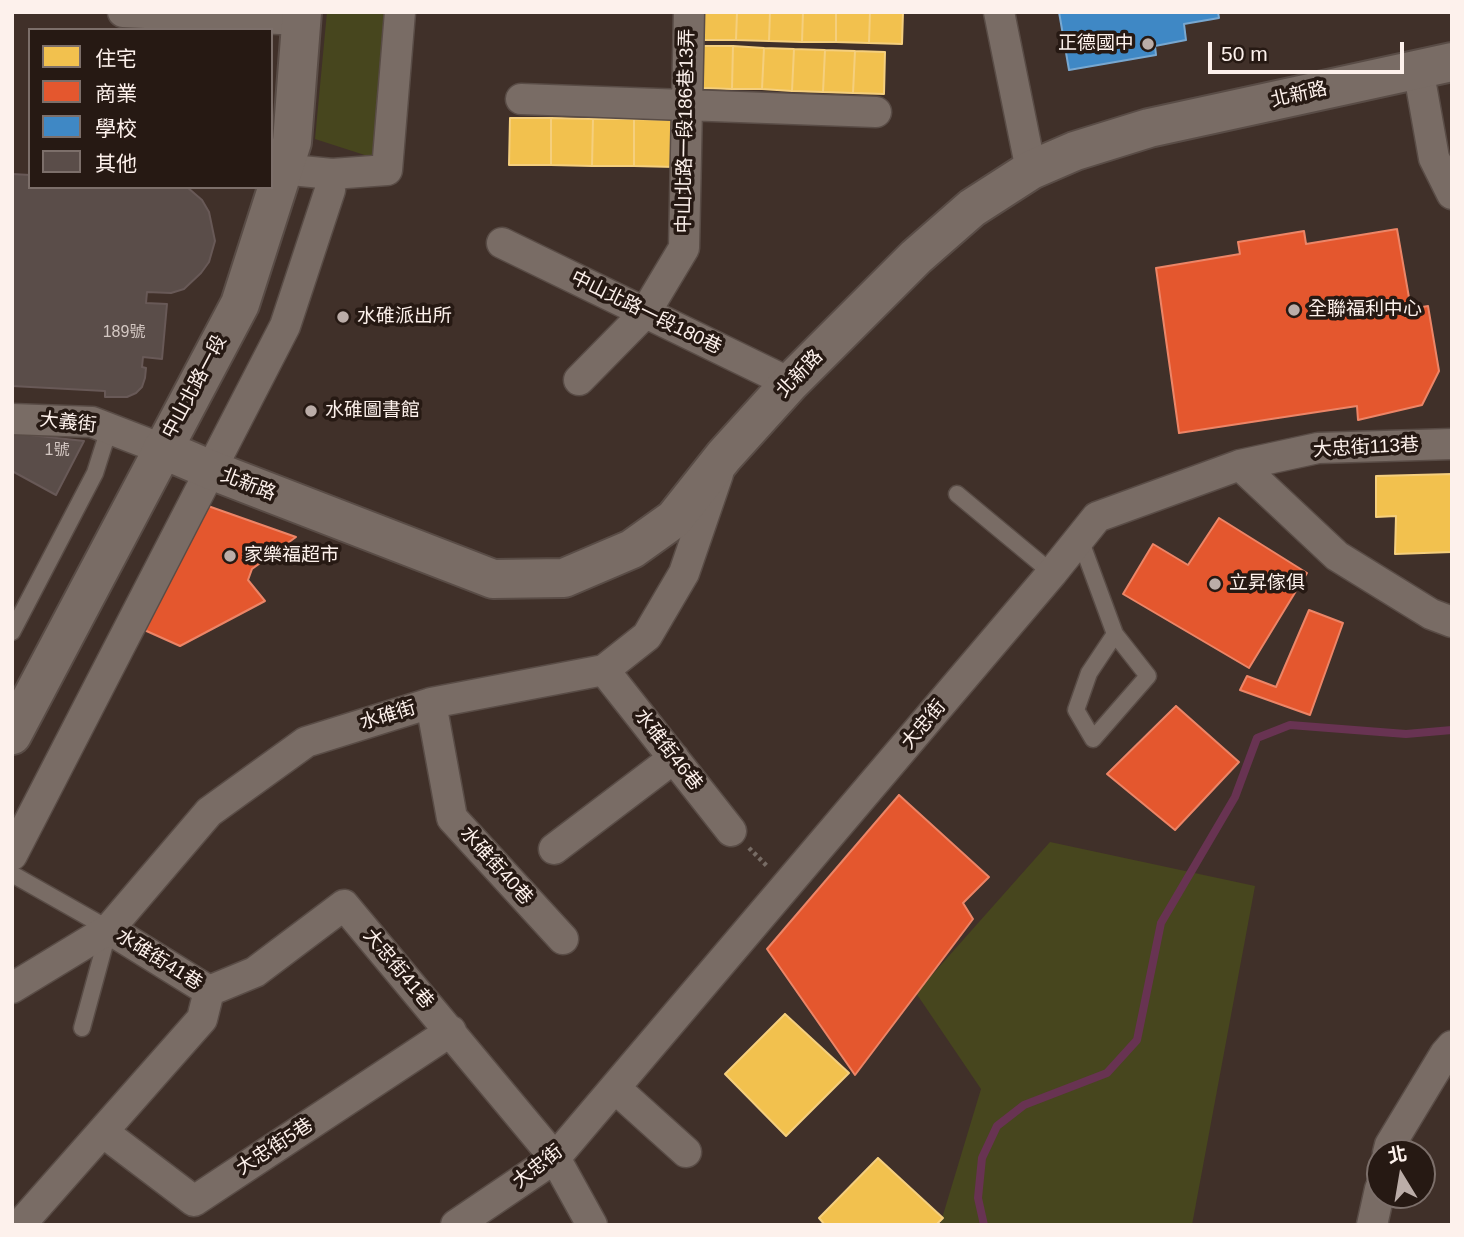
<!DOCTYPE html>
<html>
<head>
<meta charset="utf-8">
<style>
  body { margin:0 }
  #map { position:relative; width:1464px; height:1237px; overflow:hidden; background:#403029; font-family:Helvetica,"Noto Sans TC",sans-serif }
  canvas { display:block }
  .frame { position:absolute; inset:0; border:14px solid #fdf1ec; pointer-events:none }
  .legend { position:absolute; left:28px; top:28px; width:245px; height:161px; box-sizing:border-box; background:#261913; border:2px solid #7c6f6a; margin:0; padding:9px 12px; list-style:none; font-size:21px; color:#fdf1ec }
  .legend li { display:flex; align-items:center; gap:14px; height:35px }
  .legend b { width:35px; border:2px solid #7c6f6a }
  .north { position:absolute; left:1366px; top:1139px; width:70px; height:70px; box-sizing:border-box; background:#261913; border:2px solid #7c6f6a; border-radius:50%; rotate:349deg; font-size:19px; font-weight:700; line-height:28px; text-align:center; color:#fdf1ec }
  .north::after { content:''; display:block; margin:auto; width:24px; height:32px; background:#bbada8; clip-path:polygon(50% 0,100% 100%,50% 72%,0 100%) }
  .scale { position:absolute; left:1208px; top:42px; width:196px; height:32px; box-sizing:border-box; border:4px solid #fdf1ec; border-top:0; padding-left:9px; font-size:21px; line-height:24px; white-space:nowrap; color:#fdf1ec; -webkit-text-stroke:5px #261913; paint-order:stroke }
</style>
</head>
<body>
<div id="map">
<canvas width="1464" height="1237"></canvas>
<div class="frame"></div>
<ul class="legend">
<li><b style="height:19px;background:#f2c14e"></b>住宅</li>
<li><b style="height:19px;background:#e4572e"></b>商業</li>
<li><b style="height:19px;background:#3f88c5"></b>學校</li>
<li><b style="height:19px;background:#5a4d49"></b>其他</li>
</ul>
<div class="north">北</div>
<div class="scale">50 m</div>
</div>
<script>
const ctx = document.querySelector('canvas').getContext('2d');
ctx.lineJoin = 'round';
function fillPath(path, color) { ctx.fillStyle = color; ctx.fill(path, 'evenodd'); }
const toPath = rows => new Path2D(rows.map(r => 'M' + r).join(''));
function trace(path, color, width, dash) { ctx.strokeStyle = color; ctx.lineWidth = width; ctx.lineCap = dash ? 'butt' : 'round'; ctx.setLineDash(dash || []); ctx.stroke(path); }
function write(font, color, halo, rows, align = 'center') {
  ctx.font = font + ' Helvetica,"Noto Sans TC",sans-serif'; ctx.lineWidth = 7; ctx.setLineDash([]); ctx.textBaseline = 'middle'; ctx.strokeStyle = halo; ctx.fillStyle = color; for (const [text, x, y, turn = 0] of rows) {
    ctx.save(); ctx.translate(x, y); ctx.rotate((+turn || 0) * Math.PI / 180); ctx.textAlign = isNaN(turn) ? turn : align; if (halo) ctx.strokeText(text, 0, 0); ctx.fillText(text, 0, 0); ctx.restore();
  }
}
fillPath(toPath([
  [327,12,389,12,377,159,315,139],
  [1050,842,1255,886,1192,1225,940,1225,981,1089,916,993]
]), '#47461e');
const homes = toPath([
  [704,12,737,12,736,40,703,40,704,12],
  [737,12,770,12,769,41,736,40,737,12],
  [770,12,803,12,802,42,769,41,770,12],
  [803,12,836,12,836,42,802,42,803,12],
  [836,12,870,12,869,43,836,42,836,12],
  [870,12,903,12,902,44,869,43,870,12],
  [703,46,733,46,732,89,701,88,703,46],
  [733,46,764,48,762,89,732,89,733,46],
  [764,48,794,49,792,91,762,89,764,48],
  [794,49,825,50,823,92,792,91,794,49],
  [825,50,855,51,853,93,823,92,825,50],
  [855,51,885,52,884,94,853,93,855,51],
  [510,118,551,118,551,165,509,165,510,118],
  [551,118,593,119,592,166,551,165,551,118],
  [593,119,634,119,634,166,592,166,593,119],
  [634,119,676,120,675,167,634,166,634,119],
  [1452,474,1452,552,1395,554,1396,516,1376,517,1376,476,1452,474],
  [785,1014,849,1073,786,1136,725,1074,785,1014],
  [878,1158,943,1218,936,1225,825,1225,819,1218,878,1158]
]);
fillPath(homes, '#f2c14e');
trace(homes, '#f5cf7d', 2);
const shops = toPath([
  [1397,229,1411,309,1428,306,1439,371,1422,405,1358,420,1357,406,1179,433,1156,268,1240,254,1238,242,1304,231,1306,244,1397,229],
  [208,506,296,537,252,569,248,580,265,601,180,646,142,629,208,506],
  [1219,518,1307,573,1249,668,1123,594,1153,544,1188,565,1219,518],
  [1309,610,1343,623,1310,715,1240,690,1247,676,1276,687,1309,610],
  [1176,706,1239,762,1175,830,1107,774,1176,706],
  [899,795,989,877,963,903,973,919,855,1075,767,949,899,795]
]);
fillPath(shops, '#e4572e');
trace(shops, '#ec8567', 2);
const schools = toPath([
  [1059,12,1218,12,1219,18,1184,24,1186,40,1155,46,1156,55,1069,70,1059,12]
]);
fillPath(schools, '#3f88c5');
trace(schools, '#78a8d1', 2);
trace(toPath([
  [984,1225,978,1198,982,1158,997,1126,1024,1105,1107,1073,1137,1040,1161,923,1235,797,1257,738,1290,725,1406,734,1452,730]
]), '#683352', 8);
const building = toPath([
  [12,174,30,175,30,187,187,187,202,200,209,212,215,241,209,262,201,273,184,289,171,293,147,292,146,303,167,304,162,359,143,357,142,367,146,368,145,378,142,387,136,393,127,397,105,397,105,391,12,386,12,174],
  [12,433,84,441,56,495,12,471,12,433]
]);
fillPath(building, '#5a4d49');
trace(building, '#685957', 2);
const lane = toPath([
  [957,494,1052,573],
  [1080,539,1115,634,1148,676,1093,739,1076,710,1089,673,1115,634],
  [12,632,95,473,109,429],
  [12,874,109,929,82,1028]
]);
const street = toPath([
  [123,12,302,20],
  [999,12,1031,170],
  [1418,68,1434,158,1452,194],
  [521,99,876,112],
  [271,168,332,174,387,170,400,12],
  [502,243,790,383],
  [579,380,645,313,684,248,689,12],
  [12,419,92,422,162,449],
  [1240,465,1337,556,1431,614,1452,622],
  [604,670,731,831],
  [431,703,452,818,563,939],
  [554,849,674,758],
  [12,855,285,326,330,190,332,174],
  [109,929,209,991],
  [12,988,109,929,209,812,306,742,431,703,604,670,647,636,684,573,718,474],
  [209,991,255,972,344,905,555,1158,592,1225],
  [615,1088,686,1152],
  [103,1132,194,1201,451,1031],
  [1388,1153,1390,1145,1445,1054,1452,1046],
  [20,1225,202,1019,209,991],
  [456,1225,555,1158,1052,573,1097,517,1240,465,1318,448,1452,444],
  [1372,1225,1380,1189]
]);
const secondary = toPath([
  [162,449,211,470,493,579,564,578,632,549,674,519,724,456,790,383,916,257,972,208,1031,170,1075,151,1149,128,1452,62],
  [12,735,240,304,292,142,302,12]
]);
trace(lane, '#594c46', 19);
trace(street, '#594c46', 33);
trace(secondary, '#594c46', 42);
trace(toPath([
  [749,848,768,867]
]), '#776c65', 4.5, [3.5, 3.5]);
trace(lane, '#796c65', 16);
trace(street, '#796c65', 30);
trace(secondary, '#796c65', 38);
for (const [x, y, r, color] of [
  [1148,44,7,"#bbada8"],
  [1294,310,7,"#bbada8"],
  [343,317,7,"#bbada8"],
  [311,411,7,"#bbada8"],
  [230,556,7,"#bbada8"],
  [1215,584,7,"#bbada8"]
]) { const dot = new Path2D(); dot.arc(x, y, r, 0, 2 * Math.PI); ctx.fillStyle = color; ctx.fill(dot); trace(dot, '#261913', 2.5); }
write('16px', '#d4c8c3', null, [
  ["189號",124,333],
  ["1號",57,451]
]);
write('19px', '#fdf1ec', '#261913', [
  ["正德國中",1134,44,"right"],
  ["全聯福利中心",1308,310],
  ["水碓派出所",357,317],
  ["水碓圖書館",325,411],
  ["家樂福超市",244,556],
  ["立昇傢俱",1229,584]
], 'left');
write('19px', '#fdf1ec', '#261913', [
  ["北新路",1299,95,-13],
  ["中山北路一段186巷13弄",686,131,-89],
  ["中山北路一段180巷",646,313,26],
  ["北新路",800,374,-46],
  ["中山北路一段",195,387,-62],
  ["大義街",68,423,6],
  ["大忠街113巷",1366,448,-3],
  ["北新路",248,485,21],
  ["水碓街",388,716,-17],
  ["大忠街",924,725,-50],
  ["水碓街46巷",668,750,52],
  ["水碓街40巷",496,866,48],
  ["水碓街41巷",159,960,32],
  ["大忠街41巷",398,969,50],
  ["大忠街5巷",275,1147,-33],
  ["大忠街",538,1167,-38]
]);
</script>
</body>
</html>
